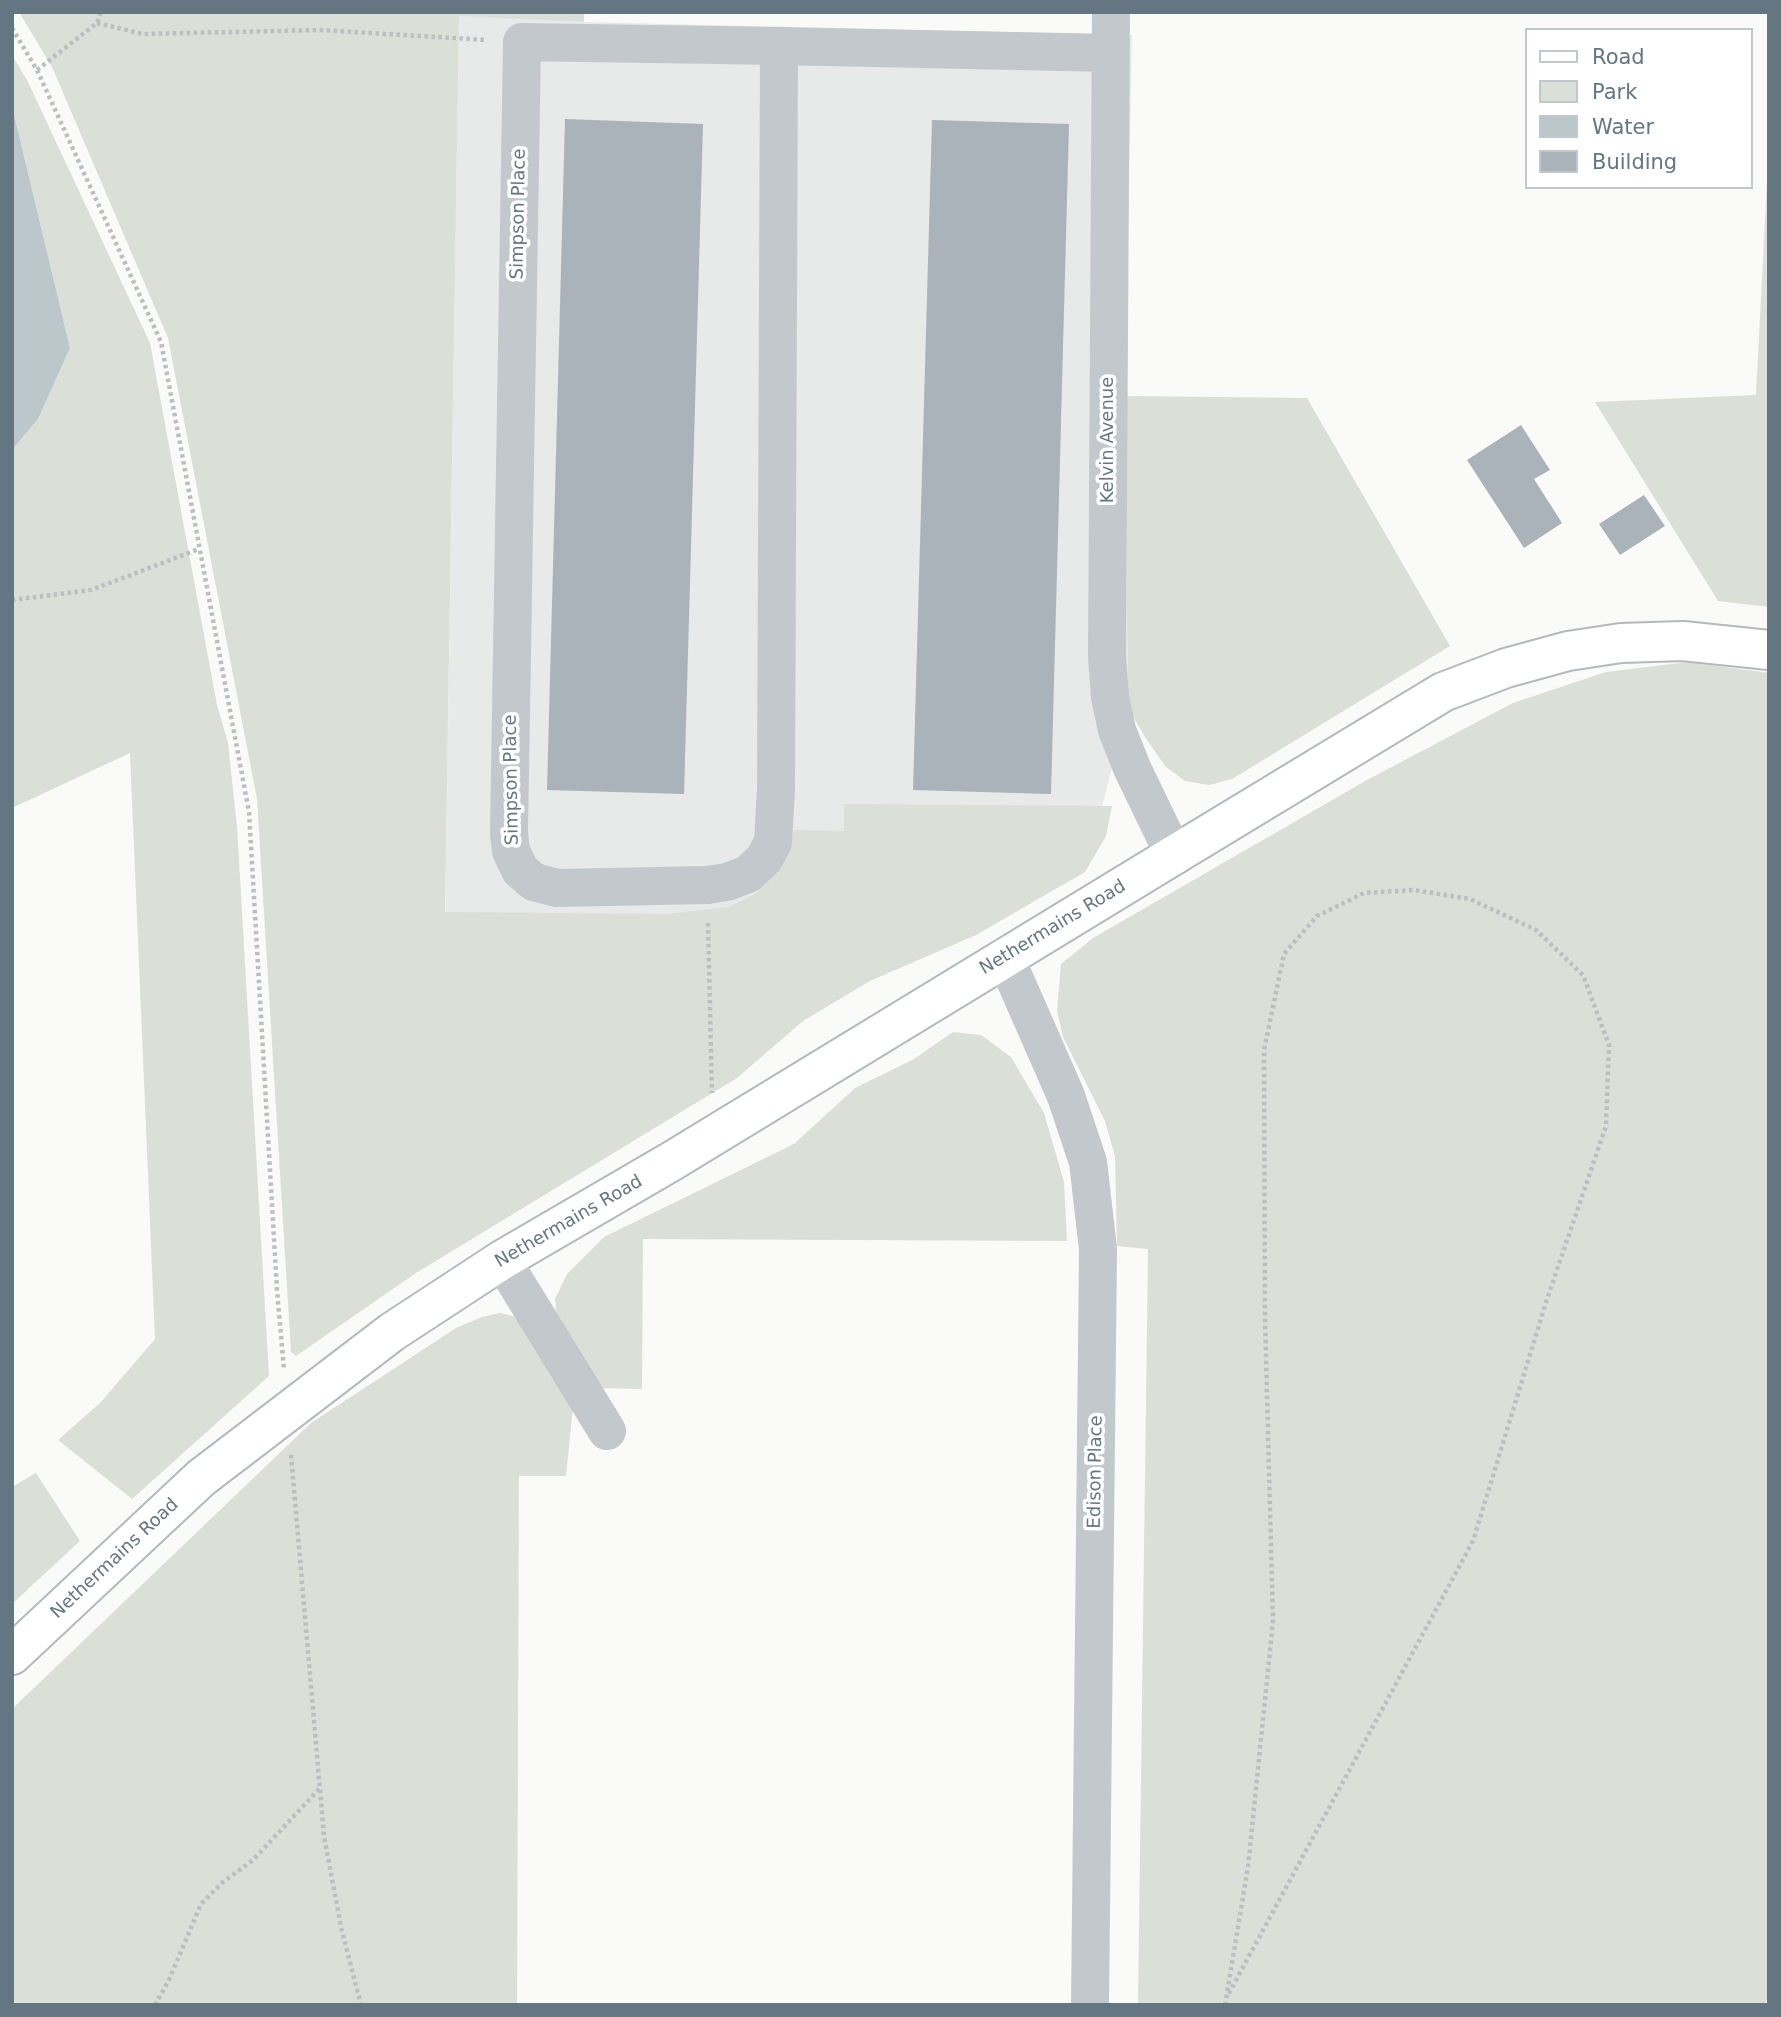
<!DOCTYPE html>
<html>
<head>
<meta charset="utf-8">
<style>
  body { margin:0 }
  #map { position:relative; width:1781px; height:2017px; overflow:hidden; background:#fafaf8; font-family:"DejaVu Sans",sans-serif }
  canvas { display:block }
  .frame { position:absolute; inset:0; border:14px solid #657683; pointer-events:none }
  .legend { position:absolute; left:1525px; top:28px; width:228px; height:161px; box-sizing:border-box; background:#fff; border:2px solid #c1c8cd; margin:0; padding:9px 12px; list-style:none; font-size:21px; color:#657683 }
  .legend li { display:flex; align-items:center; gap:14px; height:35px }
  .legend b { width:35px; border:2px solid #c1c8cd }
</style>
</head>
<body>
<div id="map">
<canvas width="1781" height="2017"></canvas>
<div class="frame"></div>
<ul class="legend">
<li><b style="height:9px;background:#fff"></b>Road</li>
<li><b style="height:19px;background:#dadfd7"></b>Park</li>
<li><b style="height:19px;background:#bbc7cb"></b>Water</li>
<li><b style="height:19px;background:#aab3b9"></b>Building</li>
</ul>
</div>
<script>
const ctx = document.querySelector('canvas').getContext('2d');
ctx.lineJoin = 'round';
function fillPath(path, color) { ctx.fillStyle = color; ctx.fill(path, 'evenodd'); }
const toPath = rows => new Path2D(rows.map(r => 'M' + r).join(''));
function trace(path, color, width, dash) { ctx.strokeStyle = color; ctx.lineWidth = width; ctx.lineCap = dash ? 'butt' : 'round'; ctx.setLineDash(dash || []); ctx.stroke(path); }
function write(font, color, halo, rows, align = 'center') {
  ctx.font = font + ' "DejaVu Sans",sans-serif'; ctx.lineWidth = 7; ctx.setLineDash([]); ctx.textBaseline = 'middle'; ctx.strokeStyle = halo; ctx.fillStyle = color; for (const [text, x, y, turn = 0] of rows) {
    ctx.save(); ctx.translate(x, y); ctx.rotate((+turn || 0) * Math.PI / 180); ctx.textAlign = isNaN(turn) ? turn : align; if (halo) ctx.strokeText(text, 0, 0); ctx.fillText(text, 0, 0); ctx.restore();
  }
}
fillPath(toPath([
  [459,15,584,22,1132,35,1125,396,1128,708,1099,817,904,925,445,929]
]), '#e8e9e9');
fillPath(toPath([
  [19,12,584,12,584,22,459,16,445,912,668,914,729,907,757,893,777,872,789,851,794,830,844,831,844,804,1112,806,1106,836,1085,872,976,935,870,981,803,1021,737,1078,416,1273,296,1356,291,1352,257,799,168,338,52,67],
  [12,55,28,82,150,343,217,705,228,743,237,826,269,1376,132,1499,58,1440,101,1402,155,1339,130,753,12,808,12,450,38,419,70,348,12,106],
  [1769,144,1769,607,1718,601,1595,402,1756,395],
  [1125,396,1307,398,1450,646,1232,779,1209,785,1185,781,1165,766,1145,737,1128,708],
  [1688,662,1769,673,1769,1984,1766,2005,1138,2005,1148,1249,1117,1246,1115,1156,1105,1121,1063,1037,1057,1011,1061,964,1093,938,1367,780,1513,703,1606,672],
  [953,1032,981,1035,1011,1057,1044,1113,1064,1182,1067,1241,643,1239,642,1389,595,1388,557,1318,555,1299,567,1274,604,1237,794,1144,855,1088,914,1059],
  [500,1313,517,1317,575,1388,566,1476,519,1476,517,2005,12,2005,12,1709,311,1423,456,1328,482,1317],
  [36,1473,80,1541,12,1604,12,1487]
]), '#dadfd7');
fillPath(toPath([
  [12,106,70,348,38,419,12,450]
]), '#bbc7cb');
fillPath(toPath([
  [565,119,703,124,684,794,547,790],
  [932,120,1069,124,1051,794,913,790],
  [1521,425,1550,470,1534,479,1562,523,1524,548,1467,460],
  [1644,495,1665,526,1620,555,1599,524]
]), '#aab3b9');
const secondary = toPath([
  [12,1655,201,1478,392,1332,502,1260,672,1161,1174,855]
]);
const highway = toPath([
  [1174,855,1443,692,1506,668,1568,651,1621,643,1683,641,1769,650]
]);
trace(secondary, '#b3babf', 42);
trace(highway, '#b4b9bd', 42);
trace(toPath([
  [97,23,143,34,321,30,486,40],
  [12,28,37,70,161,342,249,812,277,1290,284,1369],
  [37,70,97,23,101,12],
  [12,600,91,590,199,549],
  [708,923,712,1093],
  [291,1455,324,1836,341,1927,361,2005],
  [155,2005,169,1980,201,1904,222,1883,253,1860,320,1788],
  [1225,2005,1248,1867,1273,1621,1265,1318,1264,1050,1284,954,1317,916,1364,893,1414,890,1470,899,1536,930,1583,975,1609,1045,1606,1126,1547,1299,1473,1541,1228,1995]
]), '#bbbfc2', 4.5, [3.5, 3.5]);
trace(toPath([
  [1111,12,1107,656,1110,697,1117,730,1132,768,1174,855],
  [779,46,776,789,773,842,764,859,748,874,727,882,707,885,557,888,534,882,520,870,511,851,509,833,522,42,779,46,1110,53],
  [1005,957,1066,1096,1088,1162,1098,1249,1090,2005],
  [502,1260,607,1431]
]), '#c3c8cc', 38);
trace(secondary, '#fff', 38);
trace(highway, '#fff', 38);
write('18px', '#657683', '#fff', [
  ["Simpson Place",519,214,-89],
  ["Kelvin Avenue",1108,440,-90],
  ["Simpson Place",512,780,-91],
  ["Nethermains Road",1053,928,-31],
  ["Nethermains Road",569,1222,-30],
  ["Edison Place",1096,1472,-89],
  ["Nethermains Road",115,1559,-43]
]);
</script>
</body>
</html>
